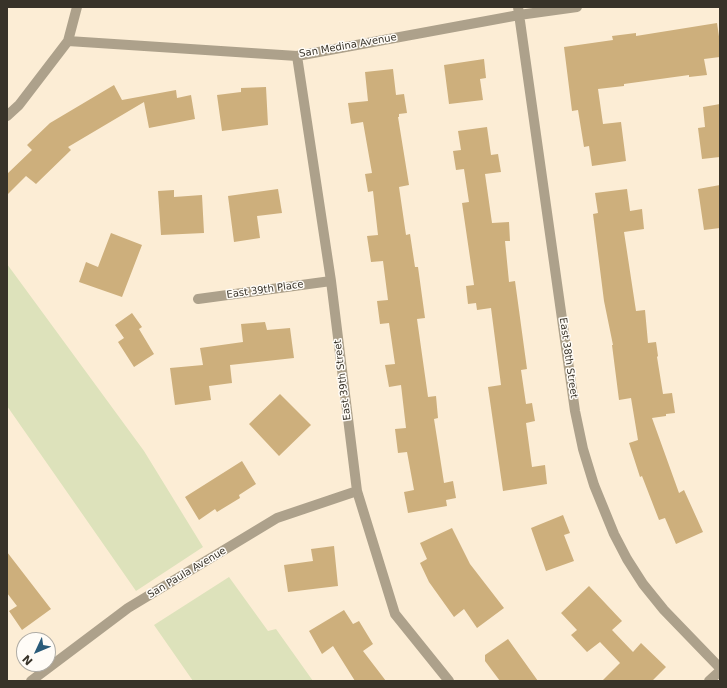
<!DOCTYPE html>
<html>
<head>
<meta charset="utf-8">
<style>
  body { margin:0 }
  #map { position:relative; width:727px; height:688px; overflow:hidden; background:#fcedd5; font-family:"DejaVu Sans",sans-serif }
  canvas { display:block }
  .frame { position:absolute; inset:0; border:8px solid #383329; pointer-events:none }
  .north { position:absolute; left:16px; top:632px; width:40px; height:40px; box-sizing:border-box; background:#fffcf7; border:1px solid #afaca5; border-radius:50%; rotate:226deg; font-size:11px; font-weight:700; line-height:16px; text-align:center; color:#383329 }
  .north::after { content:''; display:block; margin:auto; width:14px; height:18px; background:#2a5b79; clip-path:polygon(50% 0,100% 100%,50% 72%,0 100%) }
</style>
</head>
<body>
<div id="map">
<canvas width="727" height="688"></canvas>
<div class="frame"></div>
<div class="north">N</div>
</div>
<script>
const ctx = document.querySelector('canvas').getContext('2d');
ctx.lineJoin = 'round';
function fillPath(path, color) { ctx.fillStyle = color; ctx.fill(path, 'evenodd'); }
const toPath = rows => new Path2D(rows.map(r => 'M' + r).join(''));
function trace(path, color, width, dash) { ctx.strokeStyle = color; ctx.lineWidth = width; ctx.lineCap = dash ? 'butt' : 'round'; ctx.setLineDash(dash || []); ctx.stroke(path); }
function write(font, color, halo, rows, align = 'center') {
  ctx.font = font + ' "DejaVu Sans",sans-serif'; ctx.lineWidth = 3; ctx.setLineDash([]); ctx.textBaseline = 'middle'; ctx.strokeStyle = halo; ctx.fillStyle = color; for (const [text, x, y, turn = 0] of rows) {
    ctx.save(); ctx.translate(x, y); ctx.rotate((+turn || 0) * Math.PI / 180); ctx.textAlign = isNaN(turn) ? turn : align; if (halo) ctx.strokeText(text, 0, 0); ctx.fillText(text, 0, 0); ctx.restore();
  }
}
fillPath(toPath([
  [7,264,144,451,203,547,136,591,7,406],
  [229,577,268,631,276,629,313,681,193,681,154,625]
]), '#dde2bb');
fillPath(toPath([
  [717,23,720,43,720,57,704,59,707,75,689,77,689,75,624,84,624,86,598,89,603,124,621,122,626,161,592,166,589,146,584,147,578,110,572,111,564,47,613,40,612,36,636,33,636,36],
  [484,59,486,78,480,79,483,100,449,104,444,65],
  [393,69,396,95,404,94,407,113,399,114,399,117,398,117,409,185,399,187,406,235,410,234,415,267,418,267,425,318,417,319,428,397,436,396,438,418,434,419,444,483,453,481,456,498,446,500,447,506,408,513,404,492,414,490,407,452,398,453,395,429,406,428,401,385,389,387,385,365,395,364,389,323,380,324,377,301,388,300,383,261,371,262,367,236,378,235,373,191,368,192,365,174,372,173,363,122,351,124,348,103,368,101,365,72],
  [114,85,122,100,176,90,177,98,191,95,195,119,149,128,144,102,68,147,71,150,36,184,26,176,7,195,7,174,32,150,27,145,50,123],
  [266,87,268,125,222,131,217,95,241,92,241,88],
  [720,104,720,157,702,159,698,128,705,127,703,107],
  [487,127,491,155,498,154,501,172,485,174,492,223,509,222,510,241,505,241,509,282,515,281,527,369,521,370,526,404,532,403,535,421,526,423,532,467,545,465,547,484,503,491,488,387,501,385,491,308,477,310,476,303,468,304,466,286,474,285,462,203,469,202,464,169,456,170,453,151,461,150,458,131],
  [720,185,720,228,704,230,698,189],
  [278,189,282,213,257,216,260,238,234,242,228,196],
  [627,189,630,211,642,209,644,229,624,232,636,311,645,310,648,343,656,342,658,356,657,357,663,394,672,393,675,413,666,414,666,416,652,418,679,493,684,490,703,532,676,544,665,518,659,520,642,476,640,477,629,443,638,440,631,398,619,400,612,345,613,345,604,301,593,214,598,213,595,193],
  [174,190,174,197,202,195,204,233,161,235,158,191],
  [111,233,142,245,122,297,79,282,86,262,98,267],
  [132,313,142,327,139,329,154,354,134,367,118,342,124,338,115,325],
  [265,322,267,330,290,328,294,358,230,365,232,383,209,386,211,400,175,405,170,368,203,365,200,348,243,342,241,324],
  [280,394,311,425,279,456,249,424],
  [242,461,256,484,239,495,240,498,217,512,215,509,199,520,185,497],
  [563,515,570,533,564,535,574,561,546,571,531,528],
  [452,528,470,564,504,608,477,628,464,609,454,617,429,582,420,563,427,559,420,543],
  [334,546,338,586,288,592,284,565,313,561,311,549],
  [7,552,51,609,22,630,9,611,17,606,7,593],
  [589,586,622,621,612,630,633,652,641,643,666,667,652,681,602,681,620,663,600,642,587,652,571,635,577,630,561,613],
  [344,610,353,624,359,621,373,644,363,651,386,681,355,681,333,646,322,654,309,631],
  [508,639,538,681,500,681,485,661,485,655]
]), '#cdaf7c');
trace(toPath([
  [518,7,575,411,583,449,594,485,614,534,627,559,643,584,664,610,720,668],
  [68,41,297,56,519,15,577,7],
  [297,56,331,281,357,491,395,614,449,681],
  [7,116,19,105,68,41,77,7],
  [198,299,331,281],
  [31,681,128,608,277,518,357,491],
  [709,681,720,671]
]), '#ada18b', 10);
write('10px', '#383329', '#fffcf7', [
  ["San Medina Avenue",348,46,-10],
  ["East 39th Place",265,290,-8],
  ["East 38th Street",568,358,82],
  ["East 39th Street",343,380,-97],
  ["San Paula Avenue",187,573,-31]
]);
</script>
</body>
</html>
